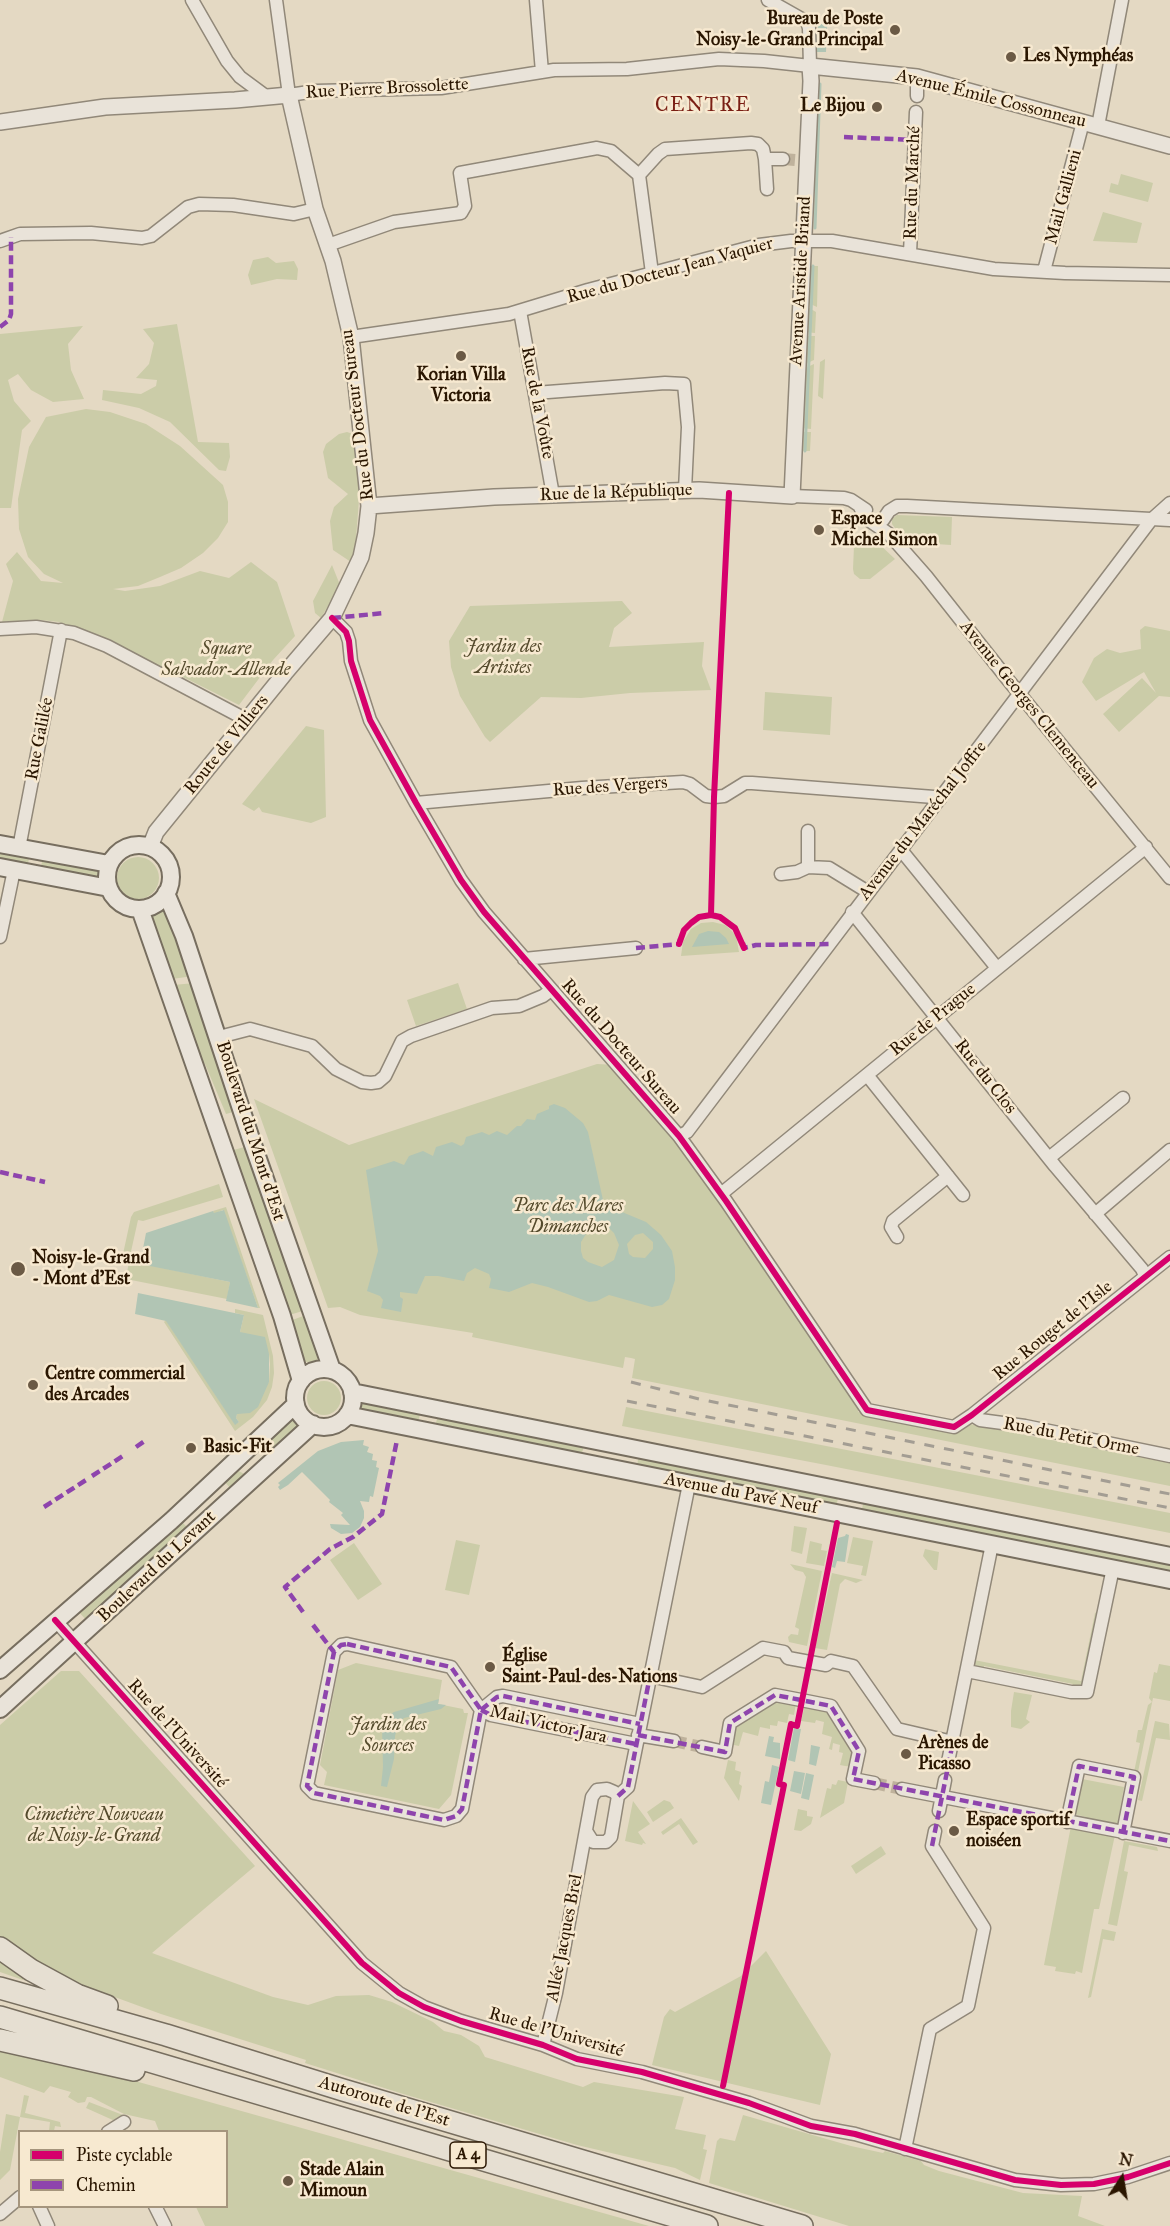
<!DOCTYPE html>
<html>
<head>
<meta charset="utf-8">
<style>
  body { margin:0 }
  #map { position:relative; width:1170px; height:2226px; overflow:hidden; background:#e4d9c3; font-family:"IM FELL Great Primer",serif }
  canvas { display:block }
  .legend { position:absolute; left:18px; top:2130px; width:210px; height:78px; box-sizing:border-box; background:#f7e9d0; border:2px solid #a5957d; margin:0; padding:8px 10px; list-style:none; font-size:18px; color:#2a1601 }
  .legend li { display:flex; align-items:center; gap:12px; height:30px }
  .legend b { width:30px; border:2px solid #a5957d }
  .north { position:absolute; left:1092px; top:2148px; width:60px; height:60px; -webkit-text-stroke:4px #f7e9d0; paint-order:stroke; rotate:12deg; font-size:16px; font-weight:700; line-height:24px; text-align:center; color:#2a1601 }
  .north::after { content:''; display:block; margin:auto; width:21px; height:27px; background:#2a1601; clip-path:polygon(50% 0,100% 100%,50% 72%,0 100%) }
</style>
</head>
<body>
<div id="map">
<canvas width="1170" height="2226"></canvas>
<ul class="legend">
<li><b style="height:8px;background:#d6006c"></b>Piste cyclable</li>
<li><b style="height:8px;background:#8e44ad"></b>Chemin</li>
</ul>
<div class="north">N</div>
</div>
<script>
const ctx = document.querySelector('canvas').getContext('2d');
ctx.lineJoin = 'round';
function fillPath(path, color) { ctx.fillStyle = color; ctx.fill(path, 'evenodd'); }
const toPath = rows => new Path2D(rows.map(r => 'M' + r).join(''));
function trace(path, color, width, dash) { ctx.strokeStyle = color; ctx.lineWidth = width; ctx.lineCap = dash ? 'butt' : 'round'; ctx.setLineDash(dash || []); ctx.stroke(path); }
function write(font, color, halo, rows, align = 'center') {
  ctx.font = font + ' "IM FELL Great Primer",serif'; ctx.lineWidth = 5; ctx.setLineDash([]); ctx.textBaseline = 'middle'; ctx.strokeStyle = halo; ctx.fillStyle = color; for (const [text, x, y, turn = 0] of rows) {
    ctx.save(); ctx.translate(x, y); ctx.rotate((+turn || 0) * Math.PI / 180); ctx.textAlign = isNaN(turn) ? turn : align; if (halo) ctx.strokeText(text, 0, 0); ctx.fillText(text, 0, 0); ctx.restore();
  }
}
fillPath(toPath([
  [1121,174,1153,183,1148,202,1109,192,1111,183,1118,185],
  [1103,212,1142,223,1137,243,1093,241],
  [268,257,276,263,294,261,298,269,297,280,277,279,251,285,248,275,253,260],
  [807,266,818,266,817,307,806,302],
  [806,306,816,312,815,333,805,332],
  [177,324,198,442,229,443,230,457,226,471,219,470,170,422,139,408,102,400,103,390,141,394,156,386,157,380,136,378,149,364,154,343,143,329],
  [83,326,68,344,71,370,84,399,53,402,31,390,18,374,8,380,14,401,31,421,22,430,11,508,0,508,0,334],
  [804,336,815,336,814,360,803,365],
  [825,359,825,360,823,399,818,396,820,362],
  [814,364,811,429,801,428,803,369],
  [86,409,110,412,146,424,180,446,223,485,228,502,228,522,218,538,203,553,181,568,160,577,138,586,113,589,125,591,160,586,200,571,229,578,251,562,277,582,295,636,273,660,239,705,189,680,59,622,41,620,2,622,13,581,6,564,17,552,41,581,63,583,44,574,28,557,19,529,18,499,29,447,46,417],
  [347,432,353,434,358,441,360,487,354,564,333,550,330,521,334,507,348,494,328,478,323,452,326,444,339,434],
  [801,432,811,432,810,451,800,451],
  [897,515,952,517,951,545,905,542,892,524,892,519],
  [859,541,876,541,895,559,870,579,860,579,854,574,853,569,854,546],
  [332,565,340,585,321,618,315,613,313,601],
  [622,601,632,613,614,628,609,647,704,642,702,666,711,690,630,693,581,698,541,697,490,742,485,737,460,696,451,667,449,641,470,606],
  [1145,626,1170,631,1170,697,1159,696,1119,732,1103,714,1142,678,1156,693,1144,672,1096,701,1082,682,1094,658,1107,649,1120,653,1141,649,1140,630],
  [765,692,832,697,830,735,763,730],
  [306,726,324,730,326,817,311,823,262,812,259,807,254,811,242,804],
  [0,849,30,855,28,863,36,865,35,869,0,862],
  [39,856,99,870,98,879,40,870,42,862,38,861],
  '117 878a21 21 0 1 1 42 0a21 21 0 1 1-42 0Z',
  [164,909,193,976,172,979,149,916],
  [713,922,725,925,730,929,736,936,739,952,681,956,683,942,691,929,701,923],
  [195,983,221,1074,233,1112,226,1114,205,1064,198,1058,173,985],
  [458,983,467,1009,416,1026,407,1000],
  [597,1064,617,1065,679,1136,859,1407,858,1412,959,1431,969,1424,1170,1463,1170,1486,632,1378,635,1359,631,1358,625,1357,623,1368,472,1337,473,1333,360,1315,340,1307,328,1308,254,1099,349,1145],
  [248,1146,253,1169,260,1192,276,1220,306,1310,286,1316,230,1151],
  [219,1184,223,1197,143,1221,138,1220,130,1256,123,1254,131,1217,134,1212],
  [226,1207,260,1308,258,1308,223,1210,214,1214,213,1211],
  [129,1261,230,1282,227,1299,126,1279],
  [235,1309,263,1315,273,1356,274,1373,272,1387,267,1400,253,1417,235,1431,164,1322,166,1320,235,1424,239,1422,236,1418,237,1414,269,1382,270,1364,269,1354,240,1332,244,1315,235,1313],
  [306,1315,320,1355,316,1361,309,1363,300,1359,287,1322],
  '307 1398a17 17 0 1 1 34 0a17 17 0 1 1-34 0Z',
  [362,1400,420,1414,418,1423,361,1411,359,1404],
  [626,1407,1170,1513,1170,1533,826,1465,622,1426],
  [438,1415,585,1443,581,1456,425,1424,425,1421,436,1423],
  [292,1418,297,1420,301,1426,278,1449,268,1452,260,1449],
  [624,1452,858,1499,858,1502,838,1498,836,1508,637,1467,638,1459,623,1456],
  [235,1469,248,1476,231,1489,223,1480],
  [864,1499,1170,1561,1170,1574,843,1509,843,1506,862,1509],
  [179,1519,189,1529,88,1622,78,1611],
  [794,1526,807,1528,802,1554,791,1551],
  [853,1537,873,1541,866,1576,861,1575,863,1566,847,1563],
  [456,1540,480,1545,469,1595,445,1590],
  [810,1541,822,1544,821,1550,827,1551,824,1566,806,1563],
  [354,1543,382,1584,358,1600,330,1560],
  [925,1549,939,1552,937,1570,934,1570,923,1556],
  [790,1564,822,1571,807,1646,789,1642,788,1637,791,1634,798,1635,799,1629,795,1627,806,1577,803,1572,795,1570],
  [832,1573,863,1580,856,1583,845,1579,840,1584,827,1650,815,1648],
  [1100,1609,1086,1686,1072,1690,1073,1684,984,1666,983,1672,973,1664,974,1660,1081,1681,1095,1613],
  [356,1663,442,1680,438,1704,463,1709,464,1713,468,1713,451,1795,439,1809,324,1785,327,1772,320,1765,338,1670],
  [1159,1664,1170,1666,1170,1701,1153,1698,1138,1772,1134,1772,1140,1743,1136,1742,1138,1730,1142,1730,1148,1705,1152,1702,1149,1698,1154,1672,1157,1673],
  [61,1671,79,1671,255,1866,152,1953,273,1997,308,2005,336,1996,369,1995,392,2002,433,2022,444,2031,461,2035,479,2046,485,2057,583,2087,594,2082,684,2097,675,2129,706,2135,703,2149,707,2150,700,2180,675,2168,577,2145,400,2093,305,2063,306,2060,161,2014,71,1981,48,1969,5,1941,0,1936,0,1725],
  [1014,1692,1032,1695,1026,1719,1030,1722,1021,1729,1011,1727,1011,1711],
  [775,1699,796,1703,794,1715,789,1714,787,1723,778,1721,777,1726,770,1725,770,1729,760,1727,758,1736,743,1732,739,1746,729,1744,733,1727],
  [805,1705,825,1709,854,1752,851,1767,840,1765,843,1753,839,1752,840,1745,833,1743,832,1750,829,1749,832,1737,822,1734,824,1722,816,1720,815,1723,801,1721],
  [1155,1721,1169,1724,1170,1740,1156,1738,1142,1801,1138,1800],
  [728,1760,736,1762,735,1770,741,1772,739,1784,742,1786,739,1801,724,1778],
  [1082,1779,1124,1787,1117,1827,1085,1820,1086,1817,1074,1814],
  [838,1780,848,1782,844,1803,820,1818,827,1788,831,1789,832,1784,836,1785],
  [664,1800,670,1802,674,1808,653,1822,647,1812],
  [633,1801,650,1824,638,1832,646,1844,643,1843,642,1845,625,1841],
  [798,1809,807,1811,807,1816,813,1817,811,1824,801,1831,794,1830],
  [681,1818,698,1842,693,1845,679,1824,663,1835,661,1832],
  [1071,1826,1115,1835,1099,1909,1094,1909,1082,1973,1076,1971,1075,1974,1055,1971,1056,1967,1044,1965],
  [1124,1841,1157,1847,1158,1851,1129,1845,1124,1871,1128,1872,1117,1926,1108,1924],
  [881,1846,886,1854,856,1874,851,1866],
  [1102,1929,1116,1932,1114,1941,1103,1939,1091,1997,1088,1998],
  [766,1951,831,2054,820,2105,652,2065,664,2017,670,2009,675,2012,741,1976],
  [0,1956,23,1973,23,1980,0,1972],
  [0,2050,77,2062,128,2079,649,2226,205,2226,196,2207,226,2206,226,2132,159,2131,155,2121,124,2114,91,2097,87,2097,85,2102,78,2103,68,2097,71,2092,50,2086,44,2093,0,2077],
  [24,2095,29,2096,25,2113,60,2122,61,2127,55,2126,54,2131,49,2131,50,2122,20,2117,10,2170,0,2180,0,2152,6,2114,20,2117],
  [89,2102,123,2115,115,2121,86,2108],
  [743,2115,851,2146,883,2153,885,2151,921,2161,924,2165,939,2171,1023,2193,1082,2196,1078,2216,1105,2226,849,2226,709,2183,717,2141,720,2138,735,2141]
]), '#cbcca8');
fillPath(toPath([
  [818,24,827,24,826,52,817,52],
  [708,931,719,932,726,938,729,944,692,947,699,934],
  [554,1104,565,1108,583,1123,588,1132,603,1200,610,1207,646,1222,661,1235,672,1251,675,1267,675,1280,669,1299,662,1305,652,1307,609,1295,597,1301,589,1302,548,1287,532,1283,509,1292,489,1288,491,1279,489,1274,475,1268,467,1273,464,1281,438,1276,425,1276,417,1294,400,1292,400,1297,403,1299,401,1312,381,1308,383,1300,380,1296,367,1291,378,1251,366,1170,394,1161,404,1165,409,1156,423,1151,433,1156,436,1147,452,1142,461,1146,464,1144,466,1137,482,1132,489,1135,497,1131,507,1135,517,1126,521,1126,527,1119,535,1120,537,1114,549,1109,549,1106],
  [598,1226,608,1227,614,1233,619,1245,614,1260,602,1267,588,1262,583,1258,581,1251,581,1242,586,1234],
  [643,1233,653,1242,653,1249,645,1258,633,1257,629,1254,627,1244,635,1235],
  [224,1210,258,1308,226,1301,230,1282,140,1264,146,1233,213,1211,214,1213],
  [138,1293,244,1315,240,1332,265,1337,269,1354,269,1382,258,1407,250,1413,237,1414,236,1418,239,1422,235,1425,166,1321,135,1314],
  [364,1440,363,1445,369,1447,367,1452,373,1454,372,1460,377,1461,376,1467,379,1468,373,1497,370,1496,369,1502,360,1501,364,1511,364,1518,360,1527,352,1533,341,1534,331,1528,330,1524,350,1525,341,1515,343,1513,329,1502,330,1500,302,1472,288,1485,280,1490,278,1487,280,1485,278,1483,318,1451,341,1442],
  [846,1534,849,1535,845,1562,837,1561,835,1568,832,1567,838,1538,845,1536],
  [439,1699,438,1704,446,1705,441,1709,404,1718,399,1722,395,1736,394,1759,387,1787,381,1786,383,1767,382,1725,386,1718,394,1712],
  [794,1728,801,1729,795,1762,788,1760],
  [769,1736,774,1737,773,1742,780,1743,780,1759,765,1756],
  [811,1745,820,1747,816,1766,809,1764],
  [772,1765,779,1767,771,1805,761,1803,765,1781,769,1782],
  [794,1771,805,1773,801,1794,790,1791],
  [806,1773,814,1775,809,1800,801,1798]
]), '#b1c5b4');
trace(toPath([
  [815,228,820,84],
  [805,451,813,266]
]), '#b1c5b4', 3);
trace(toPath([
  [783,159,795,160],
  [674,1741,702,1747],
  [874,1783,902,1789]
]), '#bfb29c', 12, [12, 6]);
const minor = toPath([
  [192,0,227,61,240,77,267,97],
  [276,0,289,95,316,91,441,88,554,70,627,69,719,59,764,61,810,66,809,28,807,22,768,0],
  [536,0,542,72],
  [917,96,917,77],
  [1098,126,1122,0],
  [765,159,767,189],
  [639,175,658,154,665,149,751,143,758,144,763,149,765,159,783,159],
  [0,241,20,234,91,233,142,238,151,236,188,207,199,204,233,205,294,214,315,209],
  [328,245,394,222,461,213,465,206,460,173,597,148,611,151,639,175,652,273],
  [910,254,916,112],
  [1044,271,1083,122],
  [520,311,553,495],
  [351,337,509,314,588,290,759,245,791,241,832,241,994,269,1065,273,1170,275],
  [535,393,665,383,684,384,688,427,685,490],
  [792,496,844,498,851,500,866,510],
  [860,507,865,518,876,523,883,520,889,511,897,506,907,506,1170,520],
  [870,521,889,534,926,576,1009,681,1170,878],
  [332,618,346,632,349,641,351,661,370,720,416,803,461,880,484,912,679,1136,726,1201,867,1410,954,1427,972,1415,1170,1257],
  [0,629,36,627,74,633,107,646,247,720],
  [416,803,582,788,683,782,690,784,706,796,714,797,724,796,745,783,752,783,934,797,940,799],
  [808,831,808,867],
  [19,848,61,630],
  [901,850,997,968],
  [781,874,797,872,808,867,829,868,868,892],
  [852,912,1055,1166,1142,1269,1145,1276],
  [0,937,14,870],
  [524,959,636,948],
  [219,1037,250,1029,301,1043,312,1046,336,1069,362,1082,371,1083,378,1082,385,1076,402,1041,411,1036,492,1008,519,1006,543,996,551,990],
  [867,1075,963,1195],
  [679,1136,687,1132,1151,520,1170,503],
  [1049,1158,1123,1098],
  [721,1194,1146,847],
  [1095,1214,1170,1150],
  [897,1237,891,1227,893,1221,948,1176],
  [972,1415,980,1420,1025,1426,1170,1456],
  [55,1620,362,1963,399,1993,424,2007,461,2021,543,2045,577,2059,642,2072,749,2103,811,2126,855,2134,1015,2180,1061,2185,1094,2184,1128,2177,1170,2163],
  [347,1644,451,1667,481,1710,462,1809,456,1816,444,1820,314,1793,307,1786,334,1652,341,1645,347,1644],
  [967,1671,1071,1692,1087,1692,1113,1568],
  [650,1676,702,1687,763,1648,784,1652,788,1658,826,1665,831,1661,853,1666,897,1729,953,1742],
  [481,1710,497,1697,503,1696,640,1724],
  [481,1710,491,1715,636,1744],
  [638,1735,674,1741],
  [702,1747,725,1752,730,1723,775,1695,801,1700,831,1706,859,1751,853,1779,874,1783],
  [948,1762,992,1544],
  [902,1789,1170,1841],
  [618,1796,628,1787,689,1484],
  [939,1811,945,1780],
  [1067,1822,1079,1766,1134,1777,1123,1833],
  [543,2045,556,1993,592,1797,597,1790,607,1789,614,1792,618,1796,611,1837,606,1842,593,1842,586,1831],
  [108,2132,124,2122],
  [905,2149,930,2029,968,2006,984,1928,932,1846,935,1831],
  [39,2206,48,2226],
  [155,2206,165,2226],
  [0,2214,20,2197]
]);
const tertiary = toPath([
  [0,122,105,107,235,100,289,95,315,209,333,261,351,337,369,506,366,533,361,557,332,618,285,673,156,832,150,847],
  [369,506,494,497,699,490,792,496,811,81,810,66,917,77,1170,146]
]);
const secondary = toPath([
  [0,844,109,864],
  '107 877a32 32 0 1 1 64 0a32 32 0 1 1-64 0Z',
  [0,867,109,888],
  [166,893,184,936,251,1139,332,1370],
  [140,909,282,1316,301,1381],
  '295 1398a29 29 0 1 1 58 0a29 29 0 1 1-58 0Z',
  [352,1392,1170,1556],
  [347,1415,1170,1580],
  [0,1670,171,1521,296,1404],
  [0,1709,313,1424]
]);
const motorway = toPath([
  [0,1948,31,1970,77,1995,107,2006],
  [0,1988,166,2035,343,2090,802,2226],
  [0,2017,707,2226],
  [0,2040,134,2070]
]);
trace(minor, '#918879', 15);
trace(tertiary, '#918879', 18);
trace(secondary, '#776e5f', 20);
trace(motorway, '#776e5f', 24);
trace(minor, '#e9e3d9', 12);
trace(tertiary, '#e9e3d9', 15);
trace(secondary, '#e9e3d9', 16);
trace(motorway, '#e6dfd2', 21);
trace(toPath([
  [631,1382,699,1399,1170,1494],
  [627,1401,1170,1508]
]), '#a39d93', 3, [10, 10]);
trace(toPath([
  [844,137,915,140],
  [0,327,9,320,11,314,11,237],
  [332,618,385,613],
  [743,943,744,948,756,945,829,944],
  [636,948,679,944,680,939],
  [0,1172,45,1182],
  [136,1447,146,1440],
  [92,1476,126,1454],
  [44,1507,86,1480],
  [303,1612,285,1587,330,1549,353,1537,382,1514,397,1440],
  [313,1625,334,1652],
  [347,1644,451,1667,481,1710,462,1809,456,1816,444,1820,314,1793,307,1786,334,1652,341,1645,347,1644],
  [481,1710,497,1697,503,1696,640,1724],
  [481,1710,491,1715,636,1744],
  [638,1735,725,1752,730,1723,775,1695,801,1700,831,1706,859,1751,853,1779,1170,1841],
  [618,1796,628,1787,650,1676],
  [1067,1822,1079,1766,1134,1777,1123,1833],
  [932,1846,953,1742]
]), '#8e44ad', 4.5, [9, 4.5]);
trace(toPath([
  [332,618,346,632,349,641,351,661,370,720,416,803,461,880,484,912,679,1136,726,1201,867,1410,954,1427,972,1415,1170,1257],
  [711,915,714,797,729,493],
  [679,944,684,930,691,923,699,917,711,915,720,917,735,928,744,948],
  [55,1620,362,1963,399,1993,424,2007,461,2021,543,2045,577,2059,642,2072,749,2103,811,2126,855,2134,1015,2180,1061,2185,1094,2184,1128,2177,1170,2163],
  [723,2086,784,1785,779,1784,791,1724,797,1726,837,1523]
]), '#d6006c', 6);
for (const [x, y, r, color] of [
  [895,30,6,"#6b5a45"],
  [1011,57,6,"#6b5a45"],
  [877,107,6,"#6b5a45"],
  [461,356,6,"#6b5a45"],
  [819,530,6,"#6b5a45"],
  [18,1269,8,"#6b5a45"],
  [33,1385,6,"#6b5a45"],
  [191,1448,6,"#6b5a45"],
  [490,1667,6,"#6b5a45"],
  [906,1754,6,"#6b5a45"],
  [954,1831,6,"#6b5a45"],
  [288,2181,6,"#6b5a45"]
]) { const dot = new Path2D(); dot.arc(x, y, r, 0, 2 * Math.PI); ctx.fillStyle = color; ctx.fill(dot); trace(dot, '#f7e9d0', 2); }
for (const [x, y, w] of [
  [468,2155,36]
]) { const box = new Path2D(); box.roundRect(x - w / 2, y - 13, w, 26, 4.5); ctx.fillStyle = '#f7e9d0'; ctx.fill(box); trace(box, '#2a1601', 1.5); }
write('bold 16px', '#2a1601', null, [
  ["A 4",468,2155]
]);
write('bold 18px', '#2a1601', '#f7e9d0', [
  ["Bureau de Poste",883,20,"right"],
  ["Noisy-le-Grand Principal",883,41,"right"],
  ["Les Nymphéas",1023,57],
  ["Le Bijou",865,107,"right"],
  ["Korian Villa",461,376,"center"],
  ["Victoria",461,397,"center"],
  ["Espace",831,520],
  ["Michel Simon",831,541],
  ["Noisy-le-Grand",32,1259],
  ["- Mont d’Est",32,1280],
  ["Centre commercial",45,1375],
  ["des Arcades",45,1396],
  ["Basic-Fit",203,1448],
  ["Église",502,1657],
  ["Saint-Paul-des-Nations",502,1678],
  ["Arènes de",918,1744],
  ["Picasso",918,1765],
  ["Espace sportif",966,1821],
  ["noiséen",966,1842],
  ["Stade Alain",300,2171],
  ["Mimoun",300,2192]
], 'left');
write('18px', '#2a1601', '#f7e9d0', [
  ["Rue Pierre Brossolette",387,89,-3],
  ["Avenue Émile Cossonneau",991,99,14],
  ["Rue du Marché",913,183,-88],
  ["Mail Gallieni",1064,197,-75],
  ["Rue du Docteur Jean Vaquier",670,271,-15],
  ["Avenue Aristide Briand",801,281,-87],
  ["Rue de la Voûte",537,403,79],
  ["Rue du Docteur Sureau",358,415,-97],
  ["Rue de la République",616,493,-2],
  ["Avenue Georges Clemenceau",1029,705,51],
  ["Rue Galilée",40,739,-79],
  ["Route de Villiers",227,745,-51],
  ["Rue des Vergers",610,787,-4],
  ["Avenue du Maréchal Joffre",923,821,-52],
  ["Rue de Prague",933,1020,-39],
  ["Rue du Docteur Sureau",621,1047,49],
  ["Rue du Clos",985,1077,52],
  ["Boulevard du Mont d'Est",250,1131,72],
  ["Rue Rouget de l'Isle",1053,1331,-39],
  ["Rue du Petit Orme",1071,1437,11],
  ["Avenue du Pavé Neuf",741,1494,11],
  ["Boulevard du Levant",157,1567,-43],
  ["Mail Victor Jara",548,1725,13],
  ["Rue de l'Université",177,1734,48],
  ["Allée Jacques Brel",565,1938,-79],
  ["Rue de l'Université",556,2033,16],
  ["Autoroute de l’Est",384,2102,17]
]);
write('italic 18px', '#544a2c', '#f7e9d0', [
  ["Jardin des",503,648],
  ["Artistes",503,669],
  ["Square",226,650],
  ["Salvador-Allende",226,671],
  ["Parc des Mares",568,1207],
  ["Dimanches",568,1228],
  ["Jardin des",388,1726],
  ["Sources",388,1747],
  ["Cimetière Nouveau",94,1816],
  ["de Noisy-le-Grand",94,1837]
]);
ctx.letterSpacing = '1.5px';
write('20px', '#7a1f14', '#f7e9d0', [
  ["CENTRE",703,106]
]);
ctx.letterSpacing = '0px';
</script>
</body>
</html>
